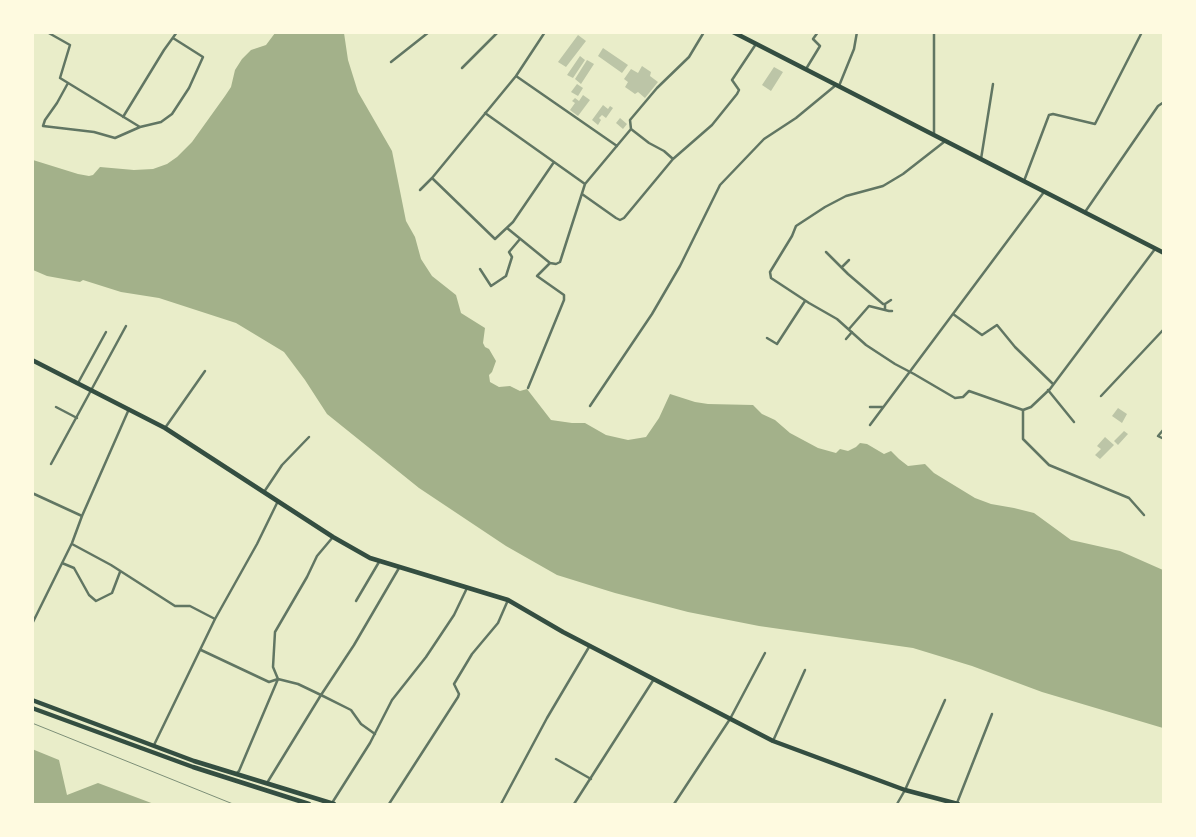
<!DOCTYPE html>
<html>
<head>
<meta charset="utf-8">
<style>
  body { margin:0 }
  #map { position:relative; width:1196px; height:837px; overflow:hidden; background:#e9edc9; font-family:"PT Sans",sans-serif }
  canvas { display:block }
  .frame { position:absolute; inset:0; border:34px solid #fefae0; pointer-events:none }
</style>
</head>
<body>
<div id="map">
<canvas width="1196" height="837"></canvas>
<div class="frame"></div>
</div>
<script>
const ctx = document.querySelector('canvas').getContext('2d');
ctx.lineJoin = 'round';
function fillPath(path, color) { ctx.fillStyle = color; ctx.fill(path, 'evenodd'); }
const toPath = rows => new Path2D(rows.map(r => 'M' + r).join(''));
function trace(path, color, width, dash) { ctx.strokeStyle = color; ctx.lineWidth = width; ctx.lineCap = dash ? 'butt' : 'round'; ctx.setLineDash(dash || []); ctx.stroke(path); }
fillPath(toPath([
  [275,33,344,33,348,60,358,92,392,151,406,221,415,237,421,259,432,276,456,295,461,313,485,328,483,343,485,347,489,349,496,361,492,372,489,375,490,382,499,387,510,386,520,391,527,389,551,420,572,423,585,423,606,435,628,440,646,437,659,418,670,394,695,402,708,404,753,405,762,414,775,420,790,433,818,448,836,453,840,449,848,451,856,447,860,443,867,444,884,454,891,451,899,459,908,466,925,464,934,473,975,498,991,504,1014,508,1034,513,1071,540,1120,551,1163,570,1163,728,1042,692,972,666,913,648,759,626,688,612,615,593,557,575,506,546,419,488,327,414,305,380,284,352,236,323,159,298,121,292,83,280,80,282,47,276,33,270,33,160,78,174,89,176,93,175,100,167,134,170,153,169,167,164,177,157,192,142,225,96,231,87,235,70,242,59,251,50,266,45],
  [32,749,59,760,67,795,98,783,154,804,33,804]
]), '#a3b18a');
fillPath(toPath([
  [578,35,586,41,566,67,558,62],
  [603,48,628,65,622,73,598,56],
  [580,56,585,60,573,78,567,75],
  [587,60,594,64,581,84,575,79],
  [642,66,651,72,650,76,658,82,645,98,638,92,635,94,625,87,628,82,624,79,631,69,638,73],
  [774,67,783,72,771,91,762,85],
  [577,84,583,88,578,96,571,92],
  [583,95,590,100,578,116,570,110,575,103,572,101,575,98,579,101],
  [603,105,608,109,610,106,613,108,606,118,602,115,599,118,601,120,598,125,592,120],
  [620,118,627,124,623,129,616,123],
  [1118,408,1127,414,1122,423,1112,416],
  [1124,431,1128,434,1118,445,1114,441],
  [1105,437,1114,445,1100,459,1095,455,1101,449,1097,446]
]), '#bcc5a7');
trace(toPath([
  [47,32,70,45,60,78,140,127],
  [391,62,429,32],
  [462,68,498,32],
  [806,69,820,46,813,39,818,32],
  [516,76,617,146],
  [68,83,57,103,45,120,43,126,94,132,115,138,140,127,161,122,172,114,189,88,203,57,173,38],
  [839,86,854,49,857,32],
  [485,113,585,184],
  [123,117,164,50,177,32],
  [631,129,649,143,664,151,673,159],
  [934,133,934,32],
  [944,142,903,174,883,186,846,196,825,207,796,226,792,236,770,272,771,278,809,303,837,319,866,345,895,364,914,374,955,398,963,397,969,391,1023,410,1031,407,1050,389,1155,249],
  [981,159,993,84],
  [432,178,495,239,513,222,554,162],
  [1024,181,1049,115,1053,114,1095,124,1142,32],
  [420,190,432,178,516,76,545,32],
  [582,194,616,218,620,220,624,218,673,159,712,125,737,94,739,90,732,80,756,44],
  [1085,212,1158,106,1164,102],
  [507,228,550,263],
  [826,252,848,274,883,304,885,304,885,310],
  [842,267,849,260],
  [480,269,491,286,506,276,512,257,509,252,520,239],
  [885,304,891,300],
  [953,314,982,335,997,325,1015,347,1053,384],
  [849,329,869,306,889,311,892,311],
  [767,338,777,344,805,301],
  [846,339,852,332],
  [78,383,106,332],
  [528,388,564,300,564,295,537,276,550,263,556,264,560,262,585,184,631,129,630,120,657,88,689,57,704,32],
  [1048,390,1074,422],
  [1101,396,1164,329],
  [590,406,652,314,680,266,720,185,764,139,796,118,836,85],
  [56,407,77,418],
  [870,407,883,407],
  [1023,410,1023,439,1049,465,1129,498,1144,515],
  [870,425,1044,192],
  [165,428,205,371],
  [1164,429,1158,436,1164,439],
  [51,464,126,326],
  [264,492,282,465,309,437],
  [32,493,82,516],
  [72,544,111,565,175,606,190,606,215,619],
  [62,563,74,568,89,595,96,601,112,593,120,572],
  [356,601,379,562],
  [32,624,72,543,82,516,129,409],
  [201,650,269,682,278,679,298,684,321,695,351,710,361,724,375,734],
  [773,741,805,670],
  [154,745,215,619,257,544,278,501],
  [556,759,591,779],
  [236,774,239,771,278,679,273,667,275,632,307,577,317,556,333,537],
  [267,783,321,695,354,645,399,568],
  [332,803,370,743,392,700,426,657,454,615,467,588],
  [957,803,992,714],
  [389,804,458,697,459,694,454,684,472,654,498,623,508,600],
  [501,804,547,718,589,647],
  [574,804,654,679],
  [674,804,730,719,765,653],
  [897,804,905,790,945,700]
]), '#617663', 2.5);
trace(toPath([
  [32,360,165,428,333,537,370,558,508,600,563,632,773,741,905,790,958,804],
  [32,700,194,761,334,804],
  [32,708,193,767,309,804]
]), '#344e41', 4.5);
trace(toPath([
  [733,32,1164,253]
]), '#344e41', 4.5);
trace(toPath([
  [32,723,233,804]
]), '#7c8e77', 1);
</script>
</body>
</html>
